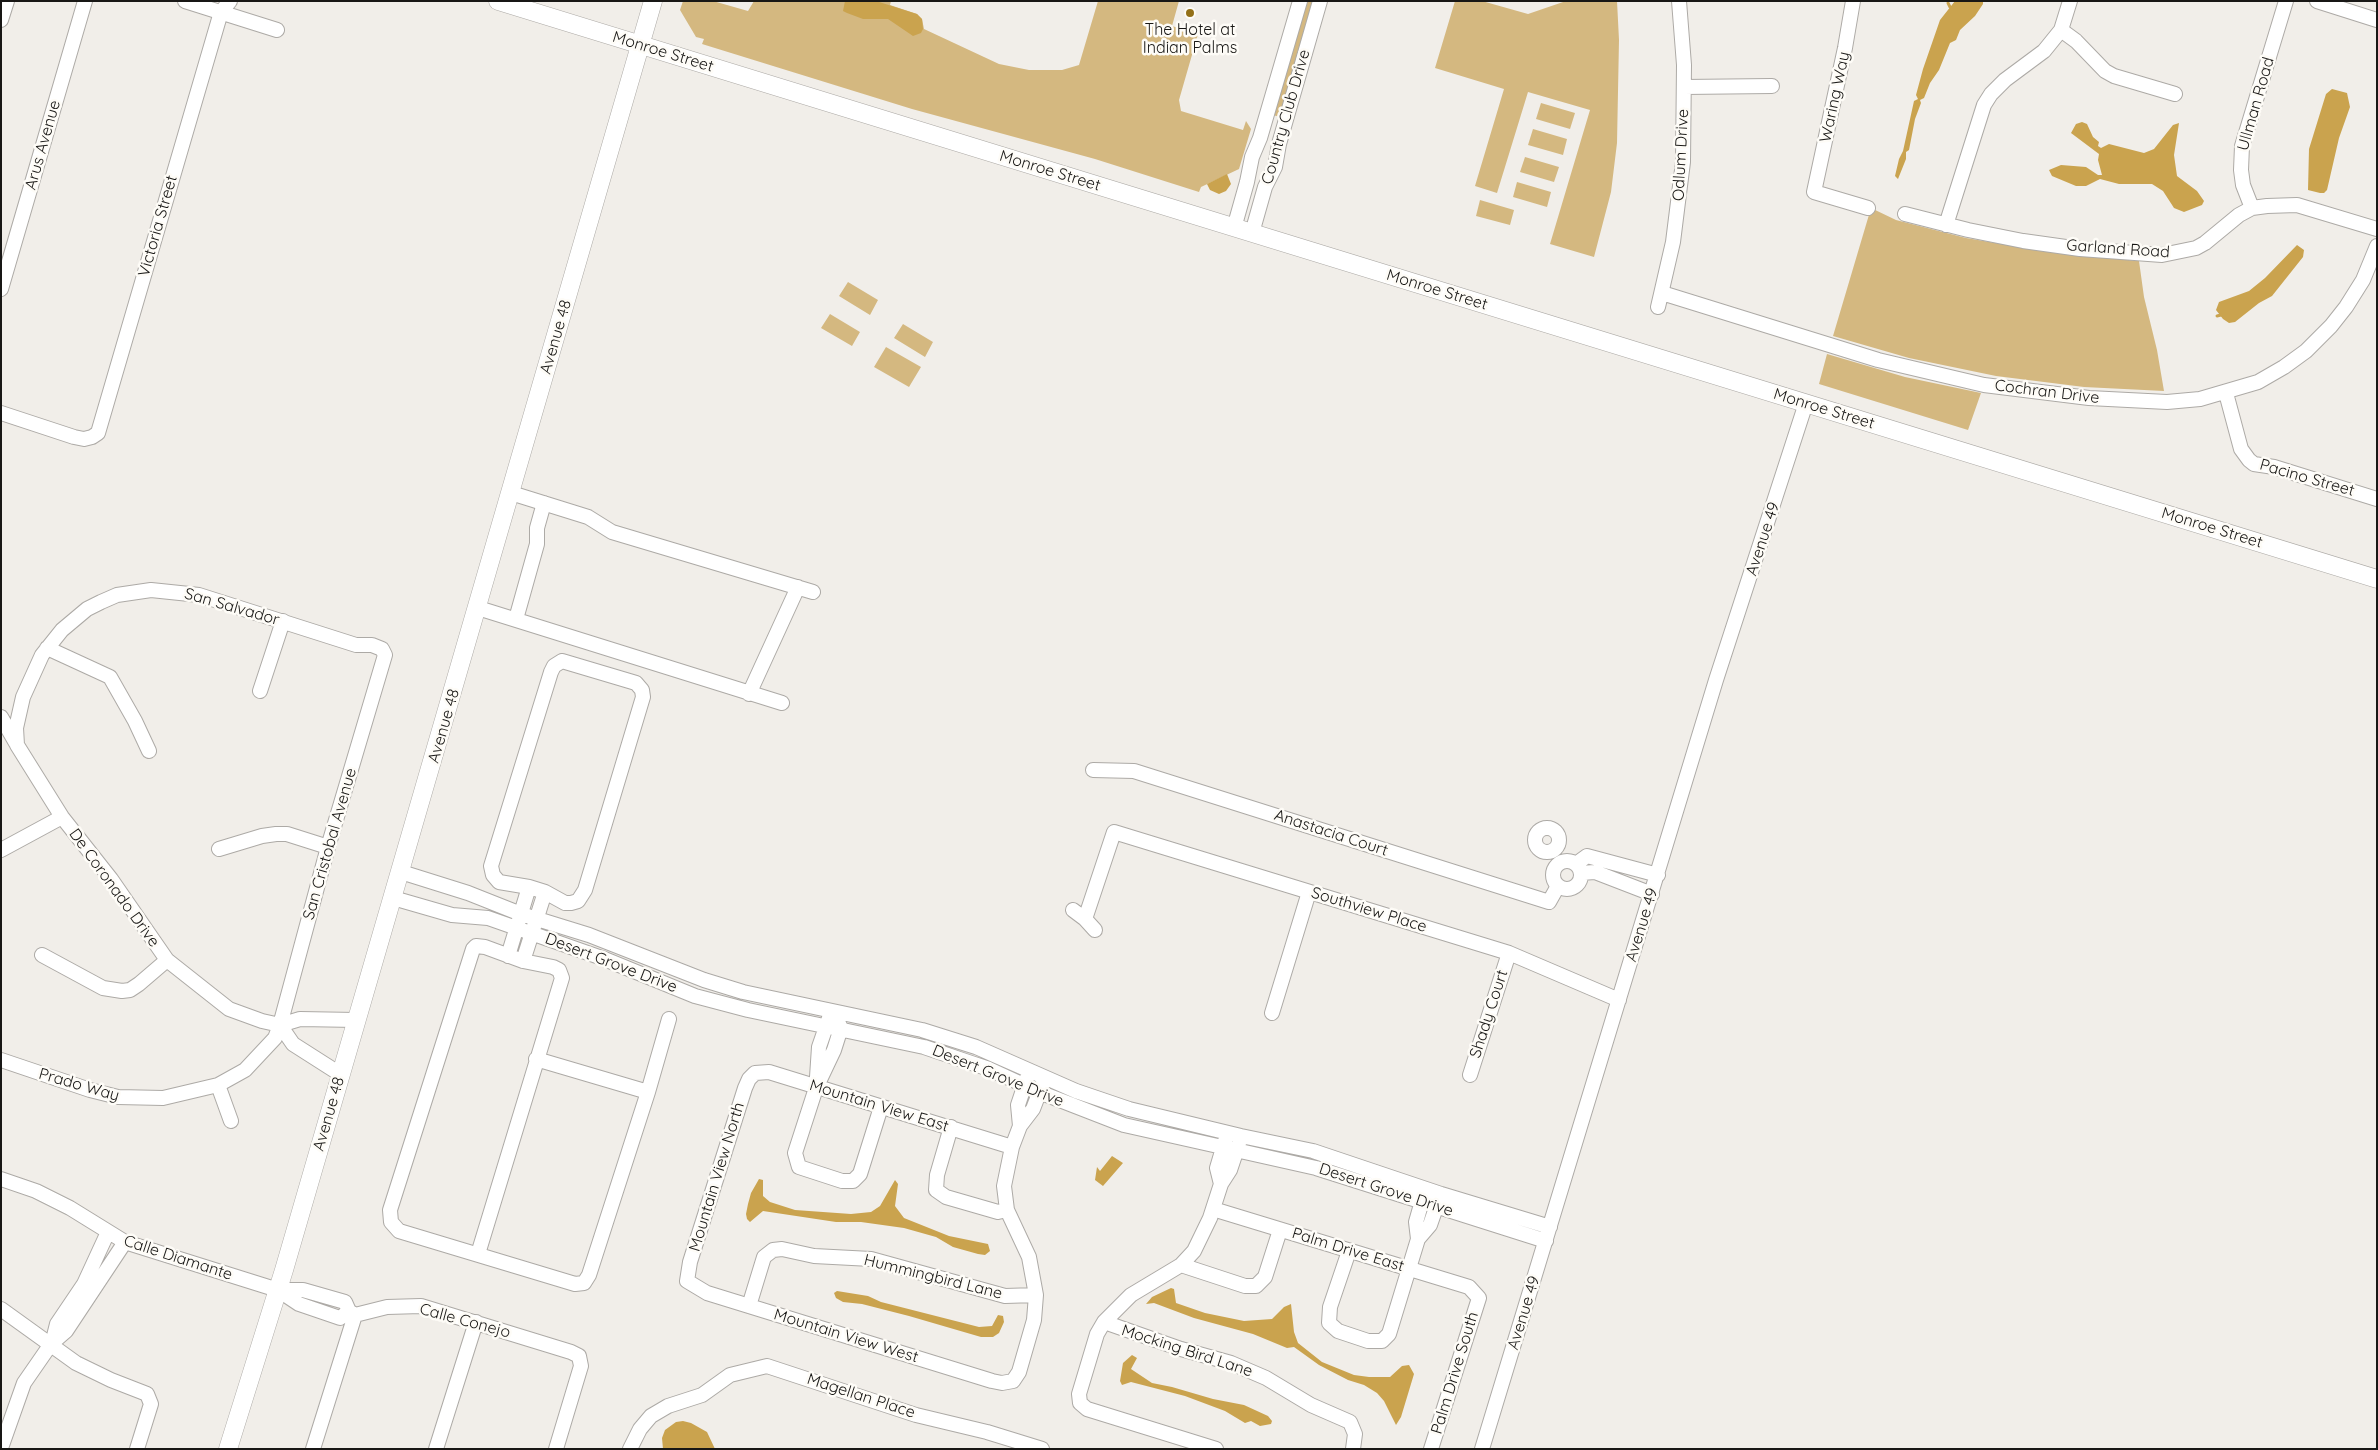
<!DOCTYPE html>
<html>
<head>
<meta charset="utf-8">
<style>
  body { margin:0 }
  #map { position:relative; width:2378px; height:1450px; overflow:hidden; background:#f1eee9; font-family:Quicksand,sans-serif }
  canvas { display:block }
  .frame { position:absolute; inset:0; border:2px solid #181715; pointer-events:none }
</style>
</head>
<body>
<div id="map">
<canvas width="2378" height="1450"></canvas>
<div class="frame"></div>
</div>
<script>
const ctx = document.querySelector('canvas').getContext('2d');
ctx.lineJoin = 'round';
function fillPath(path, color) { ctx.fillStyle = color; ctx.fill(path, 'evenodd'); }
const toPath = rows => new Path2D(rows.map(r => 'M' + r).join(''));
function trace(path, color, width, dash) { ctx.strokeStyle = color; ctx.lineWidth = width; ctx.lineCap = dash ? 'butt' : 'round'; ctx.setLineDash(dash || []); ctx.stroke(path); }
function write(font, color, halo, rows, align = 'center') {
  ctx.font = font + ' Quicksand,sans-serif'; ctx.lineWidth = 5; ctx.setLineDash([]); ctx.textBaseline = 'middle'; ctx.strokeStyle = halo; ctx.fillStyle = color; for (const [text, x, y, turn = 0] of rows) {
    ctx.save(); ctx.translate(x, y); ctx.rotate((+turn || 0) * Math.PI / 180); ctx.textAlign = isNaN(turn) ? turn : align; if (halo) ctx.strokeText(text, 0, 0); ctx.fillText(text, 0, 0); ctx.restore();
  }
}
fillPath(toPath([
  [683,1,713,1,748,11,754,1,891,1,890,5,917,14,922,19,924,29,999,64,1029,70,1062,70,1079,65,1098,1,1179,1,1172,26,1198,34,1179,100,1181,111,1243,130,1246,121,1251,129,1239,169,1201,187,1199,192,1095,159,912,109,702,44,704,39,696,37,680,10],
  [1304,1,1315,1,1280,117,1273,115],
  [1455,1,1482,1,1528,14,1566,1,1617,1,1619,40,1617,143,1611,192,1594,257,1550,244,1590,110,1528,92,1497,193,1475,186,1504,89,1435,68],
  [1541,103,1575,113,1570,129,1536,119],
  [1533,129,1567,139,1563,155,1528,145],
  [1525,157,1559,167,1554,182,1520,172],
  [1517,182,1551,192,1547,207,1513,197],
  [1480,200,1514,210,1510,225,1476,216],
  [1871,208,1896,220,1966,238,2055,253,2139,261,2144,297,2157,350,2164,391,2084,387,1996,376,1909,358,1833,336],
  [848,282,878,300,870,315,839,296],
  [830,314,860,332,852,346,821,328],
  [903,324,933,342,925,357,894,338],
  [886,347,921,367,909,387,874,367],
  [1827,354,1905,377,1981,393,1968,430,1819,384]
]), '#d4b880');
fillPath(toPath([
  [845,1,876,1,917,14,922,19,923,29,921,33,913,36,888,19,863,19,847,13,843,11],
  [1955,1,1983,1,1983,4,1975,16,1960,30,1956,40,1950,43,1939,70,1930,83,1924,98,1920,100,1921,103,1915,119,1909,150,1906,152,1906,159,1898,179,1895,176,1899,159,1903,151,1914,101,1918,99,1916,95,1923,69,1940,20],
  [2332,89,2347,93,2350,107,2339,138,2327,190,2324,193,2320,193,2308,190,2309,149,2326,94],
  [2082,122,2087,124,2093,137,2099,142,2098,146,2101,148,2109,144,2144,153,2154,149,2173,125,2179,123,2174,155,2177,176,2197,191,2204,201,2202,205,2184,212,2174,208,2163,191,2152,184,2119,184,2100,179,2086,186,2076,186,2052,176,2049,170,2061,165,2086,167,2098,175,2102,175,2098,160,2099,154,2071,133,2076,124],
  [1227,174,1231,184,1226,191,1219,194,1210,190,1207,184],
  [2297,245,2304,250,2303,257,2272,296,2259,303,2235,322,2229,323,2223,319,2216,310,2219,302,2249,291,2265,278],
  [1112,1156,1123,1163,1103,1186,1095,1180,1097,1167,1100,1171],
  [759,1179,763,1180,763,1196,770,1202,795,1210,851,1214,871,1212,880,1206,895,1180,898,1184,895,1206,904,1218,949,1236,988,1244,990,1251,985,1255,978,1254,953,1247,936,1237,904,1228,861,1222,836,1222,763,1211,750,1222,747,1219,746,1214,748,1204,751,1193],
  [1171,1288,1174,1289,1176,1303,1205,1313,1244,1321,1272,1319,1284,1307,1291,1304,1294,1332,1298,1343,1322,1362,1354,1375,1369,1377,1390,1377,1402,1366,1409,1365,1414,1374,1401,1417,1396,1425,1384,1401,1377,1393,1364,1385,1348,1380,1319,1365,1294,1347,1287,1348,1253,1334,1194,1318,1154,1303,1146,1304,1152,1297],
  [837,1291,868,1296,881,1302,979,1327,992,1326,998,1315,1003,1316,1004,1322,999,1333,993,1337,981,1337,909,1316,862,1304,843,1302,836,1298,834,1293],
  [1132,1355,1137,1358,1131,1369,1152,1383,1172,1387,1213,1399,1244,1405,1268,1416,1272,1421,1271,1424,1260,1426,1251,1421,1245,1423,1225,1411,1185,1396,1131,1382,1122,1385,1120,1381,1123,1363],
  [683,1421,691,1423,707,1432,715,1449,663,1449,662,1438,665,1430,676,1422]
]), '#caa34e');
trace(toPath([
  [1948,3,1950,7],
  [2217,316,2221,315]
]), '#caa34e', 3);
const minor = toPath([
  [185,1,277,30],
  [1853,1,1845,48,1814,192,1868,208],
  [2317,1,2377,20],
  [1,20,7,1],
  [2061,30,2076,41,2105,71,2114,76,2175,94],
  [1684,87,1772,86],
  [2252,208,2243,185,2241,170,2242,146,2286,1],
  [1905,214,1968,230,2023,241,2080,249,2162,255,2196,248,2205,243,2239,215,2252,208,2267,206,2297,205,2377,229],
  [1946,225,1984,105,1991,94,2005,80,2044,51,2061,30,2070,1],
  [1234,228,1247,182,1252,157,1260,138,1300,1],
  [1252,233,1265,187,1275,167,1279,144,1320,1],
  [1,289,85,1],
  [1662,293,1878,360,1984,385,2089,398,2167,402,2200,399,2258,382,2284,367,2306,351,2331,326,2346,307,2363,280,2377,246],
  [1658,307,1673,242,1683,162,1684,65,1679,1],
  [2226,393,2241,449,2249,460,2254,464,2274,467,2377,499],
  [1,413,74,437,84,439,92,437,98,433,221,12,230,1],
  [511,493,588,517,612,532,813,592],
  [478,608,782,703],
  [516,619,537,544,537,528,544,503],
  [47,648,110,677,135,721,149,751],
  [562,661,636,683,642,690,643,697,585,890,578,901,571,903,565,903,545,892,529,887,499,882,493,875,491,866,551,672,554,666,562,661],
  [260,691,283,621],
  [749,694,798,587],
  [1,717,16,743],
  [1093,770,1134,771,1549,902,1558,886],
  '1535 840a12 12 0 1 1 24 0a12 12 0 1 1-24 0Z',
  [219,849,262,836,276,834,287,834,328,847],
  [1,850,62,817],
  '1553 875a14 14 0 1 1 28 0a14 14 0 1 1-28 0Z',
  [1576,864,1587,856,1658,875],
  [401,872,468,893,521,914,589,935,704,980,743,992,922,1030,976,1047,1076,1091,1129,1109,1241,1136,1313,1151,1441,1194,1550,1227],
  [1581,873,1595,872,1652,894],
  [393,898,452,915,488,918,602,958,695,996,748,1010,924,1047,989,1069,1039,1092,1124,1125,1316,1168,1546,1241],
  [1073,910,1085,919,1095,930],
  [1085,919,1114,832,1509,953,1619,1000],
  [42,955,103,988,122,991,130,990,139,984,167,960],
  [508,956,529,887],
  [523,961,545,892],
  [1272,1013,1309,892],
  [837,1020,841,1028,834,1050,816,1088,795,1153,799,1167,842,1181,853,1181,860,1174,881,1107],
  [280,1025,293,1044,340,1074],
  [536,1059,648,1092],
  [1,1060,90,1090,118,1097,163,1098,218,1085,245,1070,275,1038,280,1025,328,847,385,655,382,649,372,645,356,645,199,595,151,590,117,595,101,602,87,609,62,630,42,655,23,697,16,728,17,745,62,817,111,879,167,960,229,1009,262,1021,280,1025,300,1019,356,1020],
  [1470,1075,1509,953],
  [817,1077,819,1047,829,1018],
  [218,1085,231,1121],
  [1020,1126,1018,1105,1027,1078],
  [951,1127,937,1175,936,1190,946,1197,998,1212,1007,1210],
  [1012,1147,769,1072,755,1073,749,1079,745,1088,690,1262,687,1281,707,1293,992,1381,1002,1383,1013,1381,1019,1372,1034,1320,1036,1295,1029,1257,1007,1210,1004,1186,1012,1147,1020,1126,1033,1109,1043,1083],
  [1,1179,36,1191,70,1208,125,1242,278,1290,299,1304,340,1318,349,1311],
  [1221,1184,1217,1168,1225,1141],
  [1213,1209,1469,1287,1479,1298,1431,1449],
  [1418,1239,1416,1222,1424,1194],
  [1349,1251,1330,1307,1329,1323,1338,1331,1368,1341,1382,1341,1389,1334,1418,1239,1430,1225,1439,1199],
  [478,1254,562,978,559,970,553,967,523,961,485,947,476,946,473,949,390,1210,391,1222,399,1231,575,1284,584,1283,589,1275,648,1092,669,1019],
  [1181,1265,1245,1286,1256,1286,1265,1277,1280,1230],
  [278,1290,303,1290,345,1302,349,1311,355,1315,387,1307,421,1306,571,1352,579,1356,581,1366,556,1449],
  [749,1306,764,1257,773,1250,782,1249,814,1256,871,1259,1005,1296,1036,1295],
  [1,1309,76,1363,111,1380,147,1394,151,1404,137,1449],
  [1104,1322,1181,1349,1231,1363,1266,1378,1311,1405,1350,1422,1355,1434,1353,1449],
  [52,1344,57,1324,84,1284,108,1232],
  [1,1448,24,1383,51,1344,66,1331,125,1242],
  [313,1449,355,1315],
  [436,1449,476,1322],
  [630,1449,640,1429,651,1416,668,1406,702,1395,730,1375,767,1366,916,1415,987,1432,1042,1449],
  [1216,1449,1087,1409,1080,1403,1079,1394,1097,1334,1104,1322,1131,1295,1181,1265,1194,1251,1210,1218,1221,1184,1230,1170,1239,1143],
  [1482,1449,1716,680,1806,403]
]);
const major = toPath([
  [498,1,2377,579],
  [228,1449,284,1270,653,1]
]);
trace(minor, '#adaaa6', 16);
trace(major, '#adaaa6', 19);
trace(minor, '#fff', 14);
trace(major, '#fff', 18);
for (const [x, y, r, color] of [
  [1190,13,5,"#937018"]
]) { const dot = new Path2D(); dot.arc(x, y, r, 0, 2 * Math.PI); ctx.fillStyle = color; ctx.fill(dot); trace(dot, '#fefcf7', 2); }
write('16px', '#181715', '#fefcf7', [
  ["The Hotel at",1190,30],
  ["Indian Palms",1190,48]
]);
write('16px', '#181715', '#fefcf7', [
  ["Monroe Street",663,52,17],
  ["Waring Way",1835,97,-78],
  ["Ullman Road",2256,104,-74],
  ["Country Club Drive",1286,117,-74],
  ["Arus Avenue",43,145,-74],
  ["Odlum Drive",1681,155,-87],
  ["Monroe Street",1050,171,17],
  ["Victoria Street",158,226,-74],
  ["Garland Road",2118,249,4],
  ["Monroe Street",1437,290,17],
  ["Avenue 48",556,337,-74],
  ["Cochran Drive",2047,392,7],
  ["Monroe Street",1824,409,17],
  ["Pacino Street",2307,478,16],
  ["Monroe Street",2212,528,17],
  ["Avenue 49",1763,539,-72],
  ["San Salvador",232,607,16],
  ["Avenue 48",444,726,-74],
  ["Anastacia Court",1331,833,18],
  ["San Cristobal Avenue",330,844,-74],
  ["De Coronado Drive",114,888,54],
  ["Southview Place",1369,910,17],
  ["Avenue 49",1642,925,-73],
  ["Desert Grove Drive",611,963,21],
  ["Shady Court",1489,1014,-72],
  ["Desert Grove Drive",998,1076,22],
  ["Prado Way",79,1085,16],
  ["Mountain View East",879,1106,17],
  ["Avenue 48",329,1114,-74],
  ["Mountain View North",717,1177,-73],
  ["Desert Grove Drive",1386,1190,18],
  ["Palm Drive East",1348,1250,17],
  ["Calle Diamante",178,1258,18],
  ["Hummingbird Lane",933,1277,14],
  ["Avenue 49",1524,1313,-73],
  ["Calle Conejo",465,1321,15],
  ["Mountain View West",846,1336,17],
  ["Mocking Bird Lane",1187,1351,18],
  ["Palm Drive South",1455,1373,-73],
  ["Magellan Place",861,1396,18]
]);
</script>
</body>
</html>
